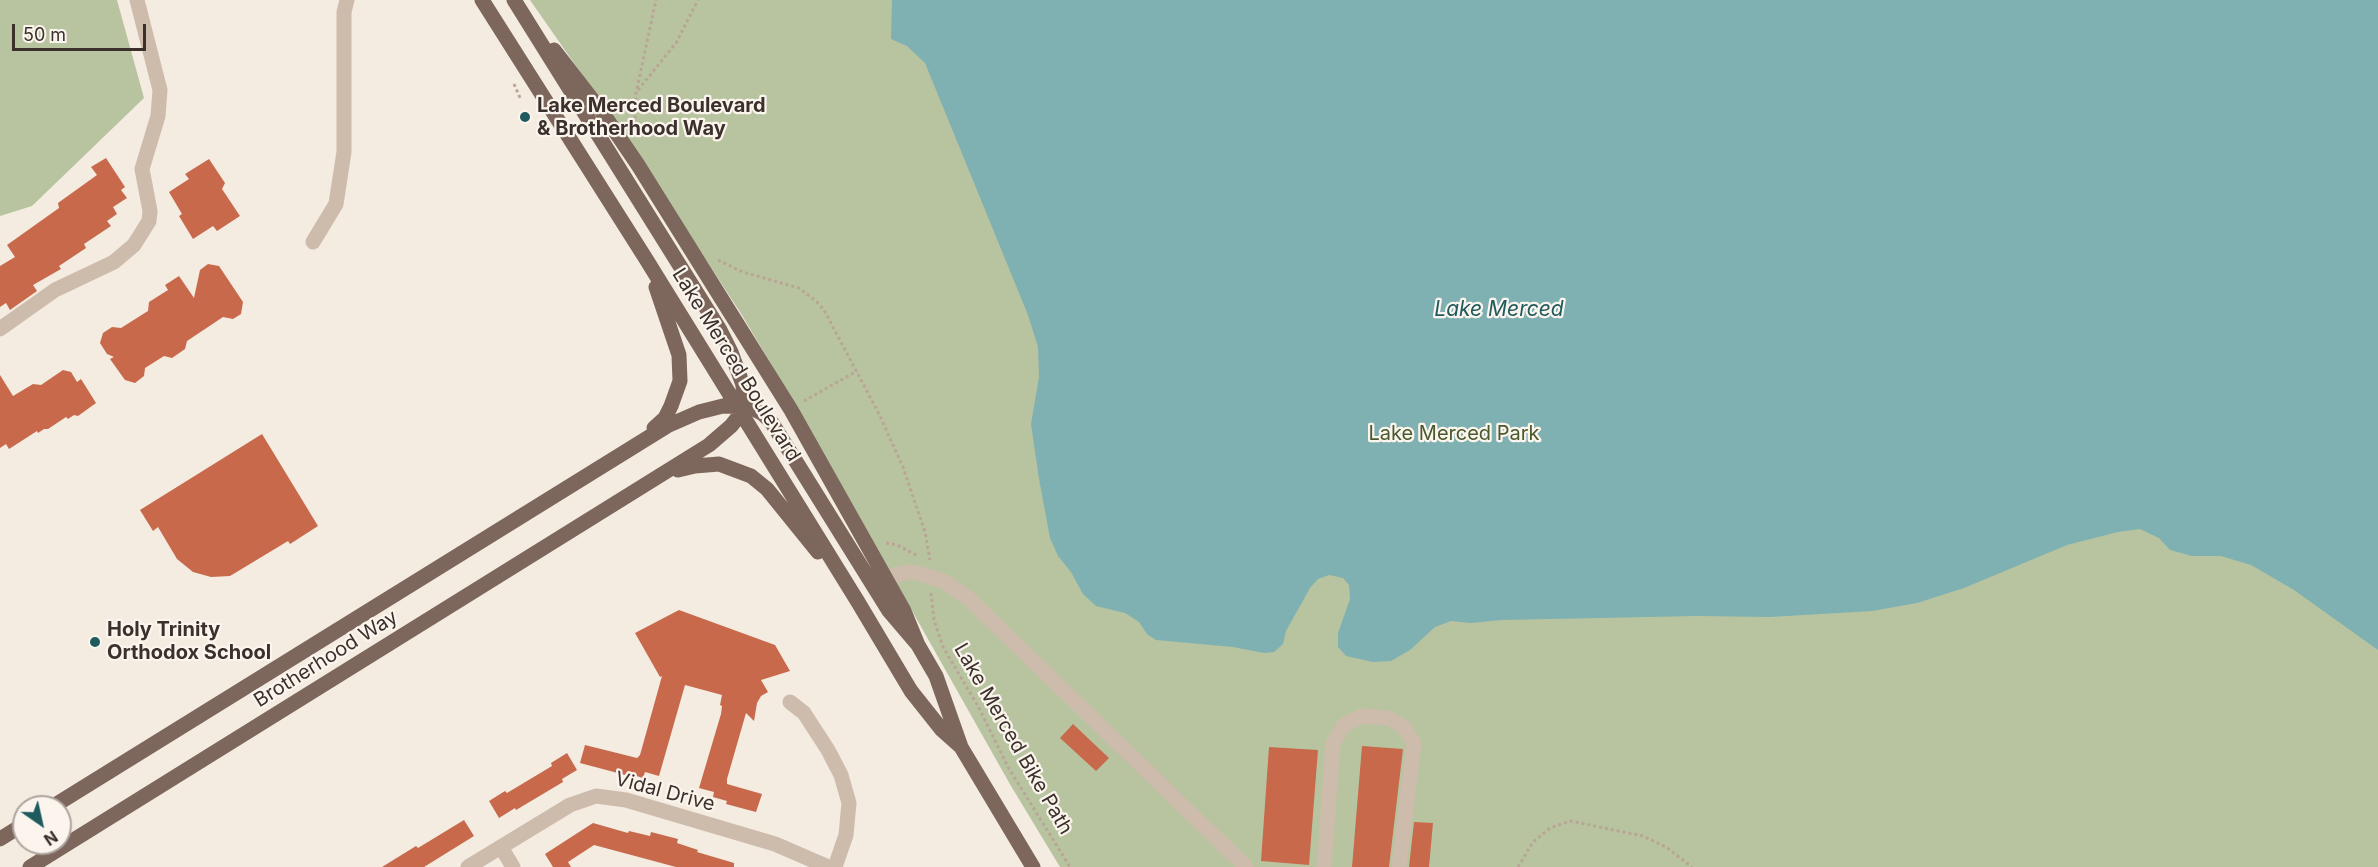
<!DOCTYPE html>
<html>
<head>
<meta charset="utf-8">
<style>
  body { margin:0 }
  #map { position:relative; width:2378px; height:867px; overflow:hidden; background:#f4ebe1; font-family:Inter,sans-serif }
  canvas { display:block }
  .north { position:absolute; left:12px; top:795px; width:60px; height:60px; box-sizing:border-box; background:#fbf5ee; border:2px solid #aea6a0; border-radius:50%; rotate:146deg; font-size:16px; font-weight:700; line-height:24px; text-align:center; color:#3b302b }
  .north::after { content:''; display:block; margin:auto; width:21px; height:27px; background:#1f5a5e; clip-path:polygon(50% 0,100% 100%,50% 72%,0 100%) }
  .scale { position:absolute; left:12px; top:24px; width:134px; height:27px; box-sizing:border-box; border:3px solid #3b302b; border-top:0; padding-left:8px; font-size:18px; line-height:21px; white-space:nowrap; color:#3b302b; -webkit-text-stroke:4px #fbf5ee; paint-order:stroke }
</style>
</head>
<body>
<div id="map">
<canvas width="2378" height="867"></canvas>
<div class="north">N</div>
<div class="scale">50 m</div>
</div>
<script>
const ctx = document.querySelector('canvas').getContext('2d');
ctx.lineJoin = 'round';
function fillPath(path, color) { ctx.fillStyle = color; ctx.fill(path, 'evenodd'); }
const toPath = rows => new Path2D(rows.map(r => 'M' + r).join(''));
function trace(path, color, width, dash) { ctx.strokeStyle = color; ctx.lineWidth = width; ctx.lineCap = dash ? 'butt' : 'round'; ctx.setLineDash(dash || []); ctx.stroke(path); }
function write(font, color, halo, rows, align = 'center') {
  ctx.font = font + ' Inter,sans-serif'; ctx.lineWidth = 4.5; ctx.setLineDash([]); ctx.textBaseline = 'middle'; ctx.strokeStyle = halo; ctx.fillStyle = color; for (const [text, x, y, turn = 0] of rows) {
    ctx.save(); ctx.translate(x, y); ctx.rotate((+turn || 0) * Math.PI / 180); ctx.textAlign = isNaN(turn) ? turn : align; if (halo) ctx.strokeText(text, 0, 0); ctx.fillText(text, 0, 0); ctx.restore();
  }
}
fillPath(toPath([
  [0,0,117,0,144,98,32,206,0,216],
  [530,0,2378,0,2378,867,1060,867,1011,786,798,409,740,312,631,145]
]), '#b8c4a0');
fillPath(toPath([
  [892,0,2378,0,2378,650,2294,590,2251,565,2221,556,2192,556,2170,550,2159,538,2140,529,2118,532,2067,545,1964,588,1917,603,1872,611,1770,617,1696,616,1501,620,1471,623,1451,621,1435,627,1410,650,1391,661,1373,662,1346,656,1338,647,1338,633,1350,599,1349,585,1343,578,1329,575,1318,579,1310,588,1286,631,1283,644,1274,652,1264,653,1233,647,1156,640,1147,634,1139,622,1125,613,1096,606,1083,594,1071,572,1058,556,1050,538,1039,479,1031,424,1039,377,1038,347,1028,315,925,63,907,46,891,39]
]), '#7fb0b2');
fillPath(toPath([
  [106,158,125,187,121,190,127,198,113,207,117,214,107,221,111,226,84,244,86,248,59,266,61,269,33,285,37,291,10,310,6,303,0,307,0,266,15,257,7,245,59,208,58,203,97,175,91,167],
  [209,159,225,183,222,189,240,216,217,231,213,226,193,239,179,216,182,214,169,192,189,179,185,174],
  [208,264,219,266,243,302,241,314,233,319,223,317,187,341,185,349,172,358,164,356,145,368,144,376,135,383,125,380,110,359,114,357,107,354,100,343,103,333,112,327,121,328,148,311,149,302,168,290,165,285,179,276,194,298,200,270],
  [63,370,71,372,77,382,81,379,96,403,78,416,74,415,68,419,66,417,48,429,44,429,38,433,37,431,9,449,6,444,0,448,0,375,13,396,33,384,41,385],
  [262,434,318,526,290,544,288,541,230,576,211,577,193,572,177,559,158,527,153,531,140,510],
  [679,610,775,645,790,671,761,680,768,692,761,696,757,703,754,721,746,713,727,779,727,784,762,794,756,812,726,804,727,801,713,797,714,792,699,788,721,714,722,706,720,705,722,695,685,685,659,776,645,772,643,778,630,774,629,776,580,763,585,745,637,758,640,755,662,676,660,677,635,633],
  [1073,724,1109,758,1096,771,1060,738],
  [1362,746,1403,749,1389,867,1352,867],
  [1269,747,1318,750,1309,865,1261,861],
  [567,753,577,770,562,779,563,782,516,810,515,808,499,818,489,801,505,791,507,793,552,766,551,763],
  [464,820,474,836,424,867,382,867,416,846,418,848],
  [1414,822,1433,823,1429,867,1409,867],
  [593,823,628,833,629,831,650,836,651,832,678,839,677,843,698,850,697,852,734,863,734,867,676,867,594,845,568,862,571,867,553,867,545,854]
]), '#c8694b');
trace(toPath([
  [514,84,521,100],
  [638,90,676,43,698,0],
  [639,136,635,120,636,93,656,0],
  [718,260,743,272,799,288,817,302,824,310,879,414,903,467,925,532,930,560],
  [804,401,857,371],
  [886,543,897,545,918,556],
  [931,593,934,620,943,647,979,708,1008,767,1070,867],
  [1518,867,1533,842,1550,828,1570,821,1643,836,1666,847,1692,867]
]), '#b9a596', 3, [3, 3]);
trace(toPath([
  [313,242,336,204,344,152,344,12,347,0],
  [0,329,55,290,114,262,134,245,149,221,150,211,142,169,158,116,160,90,137,0],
  [886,578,907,572,918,573,943,581,968,598,1246,867],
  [790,702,804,713,828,750,841,775,849,803,846,835,835,867],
  [501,847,513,867],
  [468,867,570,805,596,796,626,800,775,844,828,867],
  [1324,867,1333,743,1344,725,1362,716,1388,718,1403,726,1414,743,1399,867]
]), '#cdbbac', 15);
trace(toPath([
  [482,0,646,259,858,602,911,691,942,730,961,747],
  [554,50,602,112,638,165,791,410,904,611,918,645,936,676,961,747,1033,867],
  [654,428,665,418,671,406,680,381,679,355,656,287],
  [678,470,695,466,719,464,751,476,767,489,818,552],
  [52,807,667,426,699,412,723,406,750,407,763,414,772,423,889,611,918,645],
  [0,839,24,824],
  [30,867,709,445,731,426,743,411,744,401,743,385,731,352,720,330,514,0]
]), '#7d675c', 15);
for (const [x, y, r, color] of [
  [525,117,6,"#1f5a5e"],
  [95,642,6,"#1f5a5e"]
]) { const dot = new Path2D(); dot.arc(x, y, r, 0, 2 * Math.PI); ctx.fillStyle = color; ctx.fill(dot); trace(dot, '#fbf5ee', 2); }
write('bold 20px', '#3b302b', '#fbf5ee', [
  ["Lake Merced Boulevard",537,106],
  ["& Brotherhood Way",537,129],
  ["Holy Trinity",107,630],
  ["Orthodox School",107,653]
], 'left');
write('20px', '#3b302b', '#fbf5ee', [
  ["Lake Merced Boulevard",736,365,58],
  ["Brotherhood Way",326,659,-32],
  ["Lake Merced Bike Path",1013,739,60],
  ["Vidal Drive",665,792,15]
]);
write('20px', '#4a5a2e', '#fbf5ee', [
  ["Lake Merced Park",1454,434]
]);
write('italic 21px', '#1f5a5e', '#fbf5ee', [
  ["Lake Merced",1499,310]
]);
</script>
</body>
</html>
